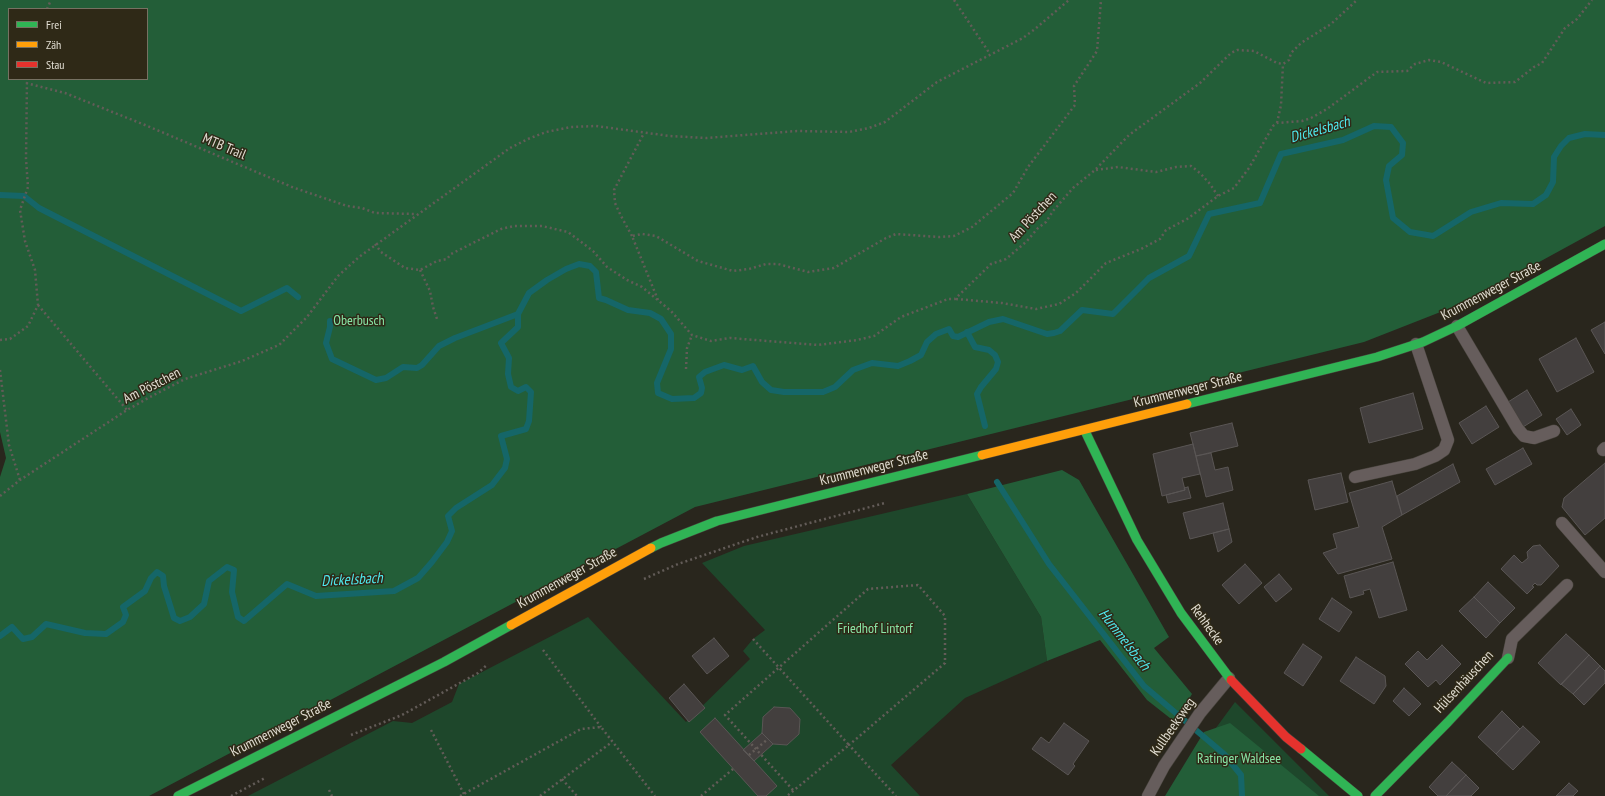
<!DOCTYPE html>
<html>
<head>
<meta charset="utf-8">
<style>
  body { margin:0 }
  #map { position:relative; width:1605px; height:796px; overflow:hidden; background:#29261d; font-family:"PT Sans Narrow",sans-serif }
  canvas { display:block }
  .legend { position:absolute; left:8px; top:8px; width:140px; height:72px; box-sizing:border-box; background:#2f2917; border:1px solid #767162; margin:0; padding:5px 7px; list-style:none; font-size:12px; color:#e1ddd2 }
  .legend li { display:flex; align-items:center; gap:8px; height:20px }
  .legend b { width:20px; border:1px solid #767162 }
</style>
</head>
<body>
<div id="map">
<canvas width="1605" height="796"></canvas>
<ul class="legend">
<li><b style="height:5px;background:#30b455"></b>Frei</li>
<li><b style="height:5px;background:#ff9f0a"></b>Zäh</li>
<li><b style="height:5px;background:#e5322d"></b>Stau</li>
</ul>
</div>
<script>
const ctx = document.querySelector('canvas').getContext('2d');
ctx.lineJoin = 'round';
function fillPath(path, color) { ctx.fillStyle = color; ctx.fill(path, 'evenodd'); }
const toPath = rows => new Path2D(rows.map(r => 'M' + r).join(''));
function trace(path, color, width, dash) { ctx.strokeStyle = color; ctx.lineWidth = width; ctx.lineCap = dash ? 'butt' : 'round'; ctx.setLineDash(dash || []); ctx.stroke(path); }
function write(font, color, halo, rows, align = 'center') {
  ctx.font = font + ' "PT Sans Narrow",sans-serif'; ctx.lineWidth = 3; ctx.setLineDash([]); ctx.textBaseline = 'middle'; ctx.strokeStyle = halo; ctx.fillStyle = color; for (const [text, x, y, turn = 0] of rows) {
    ctx.save(); ctx.translate(x, y); ctx.rotate((+turn || 0) * Math.PI / 180); ctx.textAlign = isNaN(turn) ? turn : align; if (halo) ctx.strokeText(text, 0, 0); ctx.fillText(text, 0, 0); ctx.restore();
  }
}
fillPath(toPath([
  [967,494,1041,617,1047,661,965,698,891,765,920,796,248,796,393,721,412,723,452,702,459,684,588,617,686,722,750,659,743,651,753,639,765,630,702,563,744,546],
  [1235,702,1329,796,1166,796]
]), '#1e472b');
fillPath(toPath([
  [0,0,1605,0,1605,226,1466,302,1364,342,695,507,149,796,0,796,0,477,6,458,0,432],
  [9,9,147,9,147,79,9,79],
  [1062,470,1079,480,1169,637,1154,648,1192,694,1175,722,1147,700,1100,640,1047,661,1041,617,967,494],
  [1230,723,1319,796,1165,796,1204,732]
]), '#235e38');
trace(toPath([
  [0,195,24,196,39,208,241,311,287,288,298,297],
  [330,321,330,327,326,343,332,359,376,380,386,378,403,367,417,368,422,365,439,346,455,338,518,314],
  [967,332,975,347,989,350,995,355,998,362,996,369,981,387,977,394,985,426],
  [997,482,1049,564,1144,686,1224,754,1241,775,1242,796],
  [0,636,12,627,23,639,32,637,46,624,85,633,106,634,123,622,126,615,123,607,145,591,151,578,157,572,163,576,164,586,174,618,180,621,190,617,204,604,209,581,227,567,234,570,232,592,238,617,244,621,287,584,316,596,394,591,418,578,432,562,447,542,452,531,448,516,456,508,492,485,505,468,507,459,501,436,526,429,529,421,531,392,526,387,518,391,511,387,508,374,509,358,501,343,518,327,518,314,529,293,547,280,566,269,579,264,590,266,596,272,599,298,606,300,628,310,650,313,661,319,671,334,671,349,657,383,658,393,672,399,694,398,701,393,702,388,699,377,705,372,724,365,742,370,753,366,762,382,771,390,784,392,823,392,835,387,853,370,872,363,898,366,910,361,921,355,927,342,936,334,949,329,953,336,958,337,989,322,1003,319,1047,334,1054,333,1060,331,1082,310,1113,314,1149,278,1189,256,1209,214,1260,203,1281,154,1343,140,1374,126,1391,127,1403,143,1402,155,1389,166,1386,180,1393,218,1410,232,1433,236,1471,212,1501,203,1533,204,1546,195,1553,182,1554,157,1561,146,1569,138,1585,134,1605,135]
]), '#156668', 6);
const building = toPath([
  [1605,322,1605,354,1591,330,1605,322],
  [1576,338,1594,372,1557,392,1539,359,1576,338],
  [1527,390,1542,415,1523,427,1508,402,1527,390],
  [1413,393,1423,429,1369,443,1360,408,1413,393],
  [1486,406,1499,427,1472,444,1459,423,1486,406],
  [1571,409,1581,425,1567,435,1556,419,1571,409],
  [1232,423,1238,446,1196,456,1190,433,1232,423],
  [1193,444,1200,474,1182,478,1185,490,1162,496,1153,454,1193,444],
  [1523,448,1532,464,1495,485,1486,469,1523,448],
  [1211,453,1215,470,1228,467,1233,490,1206,497,1196,456,1211,453],
  [1605,463,1605,518,1585,535,1562,507,1564,498,1605,463],
  [1453,464,1460,482,1402,515,1397,496,1453,464],
  [1341,473,1348,502,1315,510,1308,480,1341,473],
  [1392,481,1402,515,1382,527,1392,559,1338,574,1323,553,1337,548,1333,534,1359,527,1349,493,1392,481],
  [1188,487,1191,498,1168,503,1166,495,1185,490,1184,488,1188,487],
  [1223,503,1229,529,1190,539,1183,513,1223,503],
  [1229,529,1232,542,1218,552,1213,533,1229,529],
  [1540,545,1559,566,1541,585,1537,585,1535,583,1532,586,1534,587,1527,594,1501,569,1514,555,1522,563,1528,558,1527,552,1533,546,1540,545],
  [1393,562,1407,610,1379,618,1370,589,1363,591,1364,594,1350,598,1344,576,1393,562],
  [1245,564,1262,583,1239,604,1222,585,1245,564],
  [1279,574,1292,589,1276,602,1264,587,1279,574],
  [1488,582,1515,608,1500,623,1474,597,1488,582],
  [1474,597,1500,623,1486,638,1459,611,1474,597],
  [1332,598,1352,612,1339,632,1319,619,1332,598],
  [1566,634,1589,655,1561,685,1538,663,1566,634],
  [714,638,729,656,707,674,692,656,714,638],
  [1303,644,1322,657,1303,686,1284,673,1303,644],
  [1442,645,1461,664,1440,685,1436,680,1428,687,1405,664,1418,651,1427,660,1442,645],
  [1589,655,1600,666,1573,694,1561,684,1589,655],
  [1356,657,1385,676,1386,686,1374,704,1340,681,1356,657],
  [1600,666,1605,671,1605,683,1584,705,1573,694,1600,666],
  [684,684,705,708,689,722,669,698,684,684],
  [1404,688,1421,704,1409,716,1393,701,1404,688],
  [774,707,790,708,800,719,799,734,787,745,773,744,762,733,763,717,774,707],
  [1502,711,1520,729,1496,754,1478,737,1502,711],
  [715,718,777,786,766,796,758,796,700,732,715,718],
  [1064,723,1089,741,1073,764,1075,766,1068,775,1032,749,1041,737,1049,743,1064,723],
  [1523,726,1540,742,1513,770,1496,754,1523,726],
  [762,733,773,744,754,761,743,750,762,733],
  [1452,762,1466,775,1446,796,1438,796,1429,787,1452,762],
  [1466,775,1479,788,1471,796,1446,796,1466,775],
  [1569,783,1578,791,1573,796,1556,796,1569,783]
]);
fillPath(building, '#433f3e');
trace(building, '#5a5655', 1);
const lane = toPath([
  [1457,326,1518,429,1524,436,1534,438,1554,431],
  [1603,450,1605,448],
  [1355,477,1415,464,1435,456,1444,450,1448,440,1416,344],
  [1562,523,1605,572],
  [1508,658,1512,639,1567,585],
  [1148,796,1164,766,1200,713,1229,678]
]);
const fast = toPath([
  [1187,404,1377,357,1423,342,1457,326,1605,244],
  [1085,431,1137,540,1181,613,1231,680],
  [651,548,661,543,717,521,982,455],
  [1301,749,1358,796],
  [178,796,444,662,511,625],
  [1375,796,1448,722,1508,658]
]);
const slow = toPath([
  [982,455,1187,404],
  [511,625,651,548]
]);
const jam = toPath([
  [1231,680,1286,737,1301,749]
]);
trace(lane, '#46423b', 13);
trace(fast, '#46423b', 10);
trace(slow, '#46423b', 10);
trace(jam, '#46423b', 10);
trace(toPath([
  [954,0,990,54],
  [47,9,51,0],
  [26,83,65,93,145,125,292,187,347,206,362,208,375,213,416,214],
  [1277,123,1281,105,1283,64],
  [1096,170,1118,167,1156,172,1176,167,1191,166,1200,173,1210,184,1218,196],
  [632,236,621,216,615,203,614,190,644,133],
  [375,244,381,252,405,268,420,270,437,261,447,259,451,254,501,229,514,226,542,226,568,232,593,251,607,267,627,280,642,287,671,311,692,335,711,341,730,338,818,345,857,340,874,336,901,317,948,299,955,299,991,264,1006,259,1027,241,1038,228,1046,222,1053,211,1073,188,1095,170,1129,135,1200,83,1231,53,1237,50,1254,51,1277,63,1283,64,1289,60,1291,53,1301,43,1331,24,1357,0],
  [420,270,430,291,433,307,437,319],
  [956,299,1002,303,1036,309,1059,304,1076,293,1106,263,1141,249,1160,239,1166,230,1187,219,1218,196,1234,188,1249,168,1273,126,1277,123,1302,121,1311,118,1327,109,1377,72,1407,71,1415,64,1429,60,1441,62,1486,83,1515,82,1534,67,1542,63,1565,28,1577,19,1592,0],
  [658,300,632,236,642,234,656,236,698,261,733,271,749,269,766,264,778,264,808,272,834,268,886,238,896,234,939,237,954,236,972,227,1013,193,1028,167,1075,105,1074,86,1097,51,1101,0],
  [38,305,127,410],
  [0,340,10,339,28,326,38,305,35,270,25,241,20,210,28,187,26,159,27,79],
  [686,369,687,348,692,335],
  [0,370,9,445,20,480],
  [0,496,20,480,127,410,150,397,185,379,242,361,279,345,307,317,338,276,359,257,510,148,528,139,546,132,571,127,596,126,670,136,706,138,797,131,849,132,869,128,885,122,937,82,1023,38,1035,29,1069,0],
  [644,579,678,564,757,537,885,503],
  [753,639,849,745,787,796],
  [543,650,601,727],
  [431,730,465,796],
  [351,735,402,715,478,673,488,664],
  [749,755,768,739],
  [562,779,577,796],
  [329,790,332,796],
  [793,790,725,715,868,589,918,585,945,616,945,663,849,745,896,796],
  [231,796,265,778],
  [460,796,581,729,601,727,655,796],
  [540,796,612,742],
  [701,796,733,769]
]), '#635c58', 2.5, [2, 3]);
trace(lane, '#665d5c', 12);
trace(fast, '#30b455', 9);
trace(slow, '#ff9f0a', 9);
trace(jam, '#e5322d', 9);
write('14px', '#e1ddd2', '#2f2917', [
  ["MTB Trail",224,147,23],
  ["Am Pöstchen",1033,217,-47],
  ["Krummenweger Straße",1491,291,-28],
  ["Am Pöstchen",152,386,-27],
  ["Krummenweger Straße",1188,390,-14],
  ["Krummenweger Straße",874,468,-14],
  ["Krummenweger Straße",567,578,-29],
  ["Rehhecke",1207,625,54],
  ["Hülsenhäuschen",1464,682,-47],
  ["Kullbeeksweg",1173,727,-55],
  ["Krummenweger Straße",281,728,-27]
]);
write('14px', '#88e6a6', '#2f2917', [
  ["Oberbusch",359,321],
  ["Friedhof Lintorf",875,629],
  ["Ratinger Waldsee",1239,759]
]);
write('italic 15px', '#4ee9ed', '#2f2917', [
  ["Dickelsbach",1320,130,-16],
  ["Dickelsbach",352,580,-3],
  ["Hummelsbach",1124,640,52]
]);
</script>
</body>
</html>
